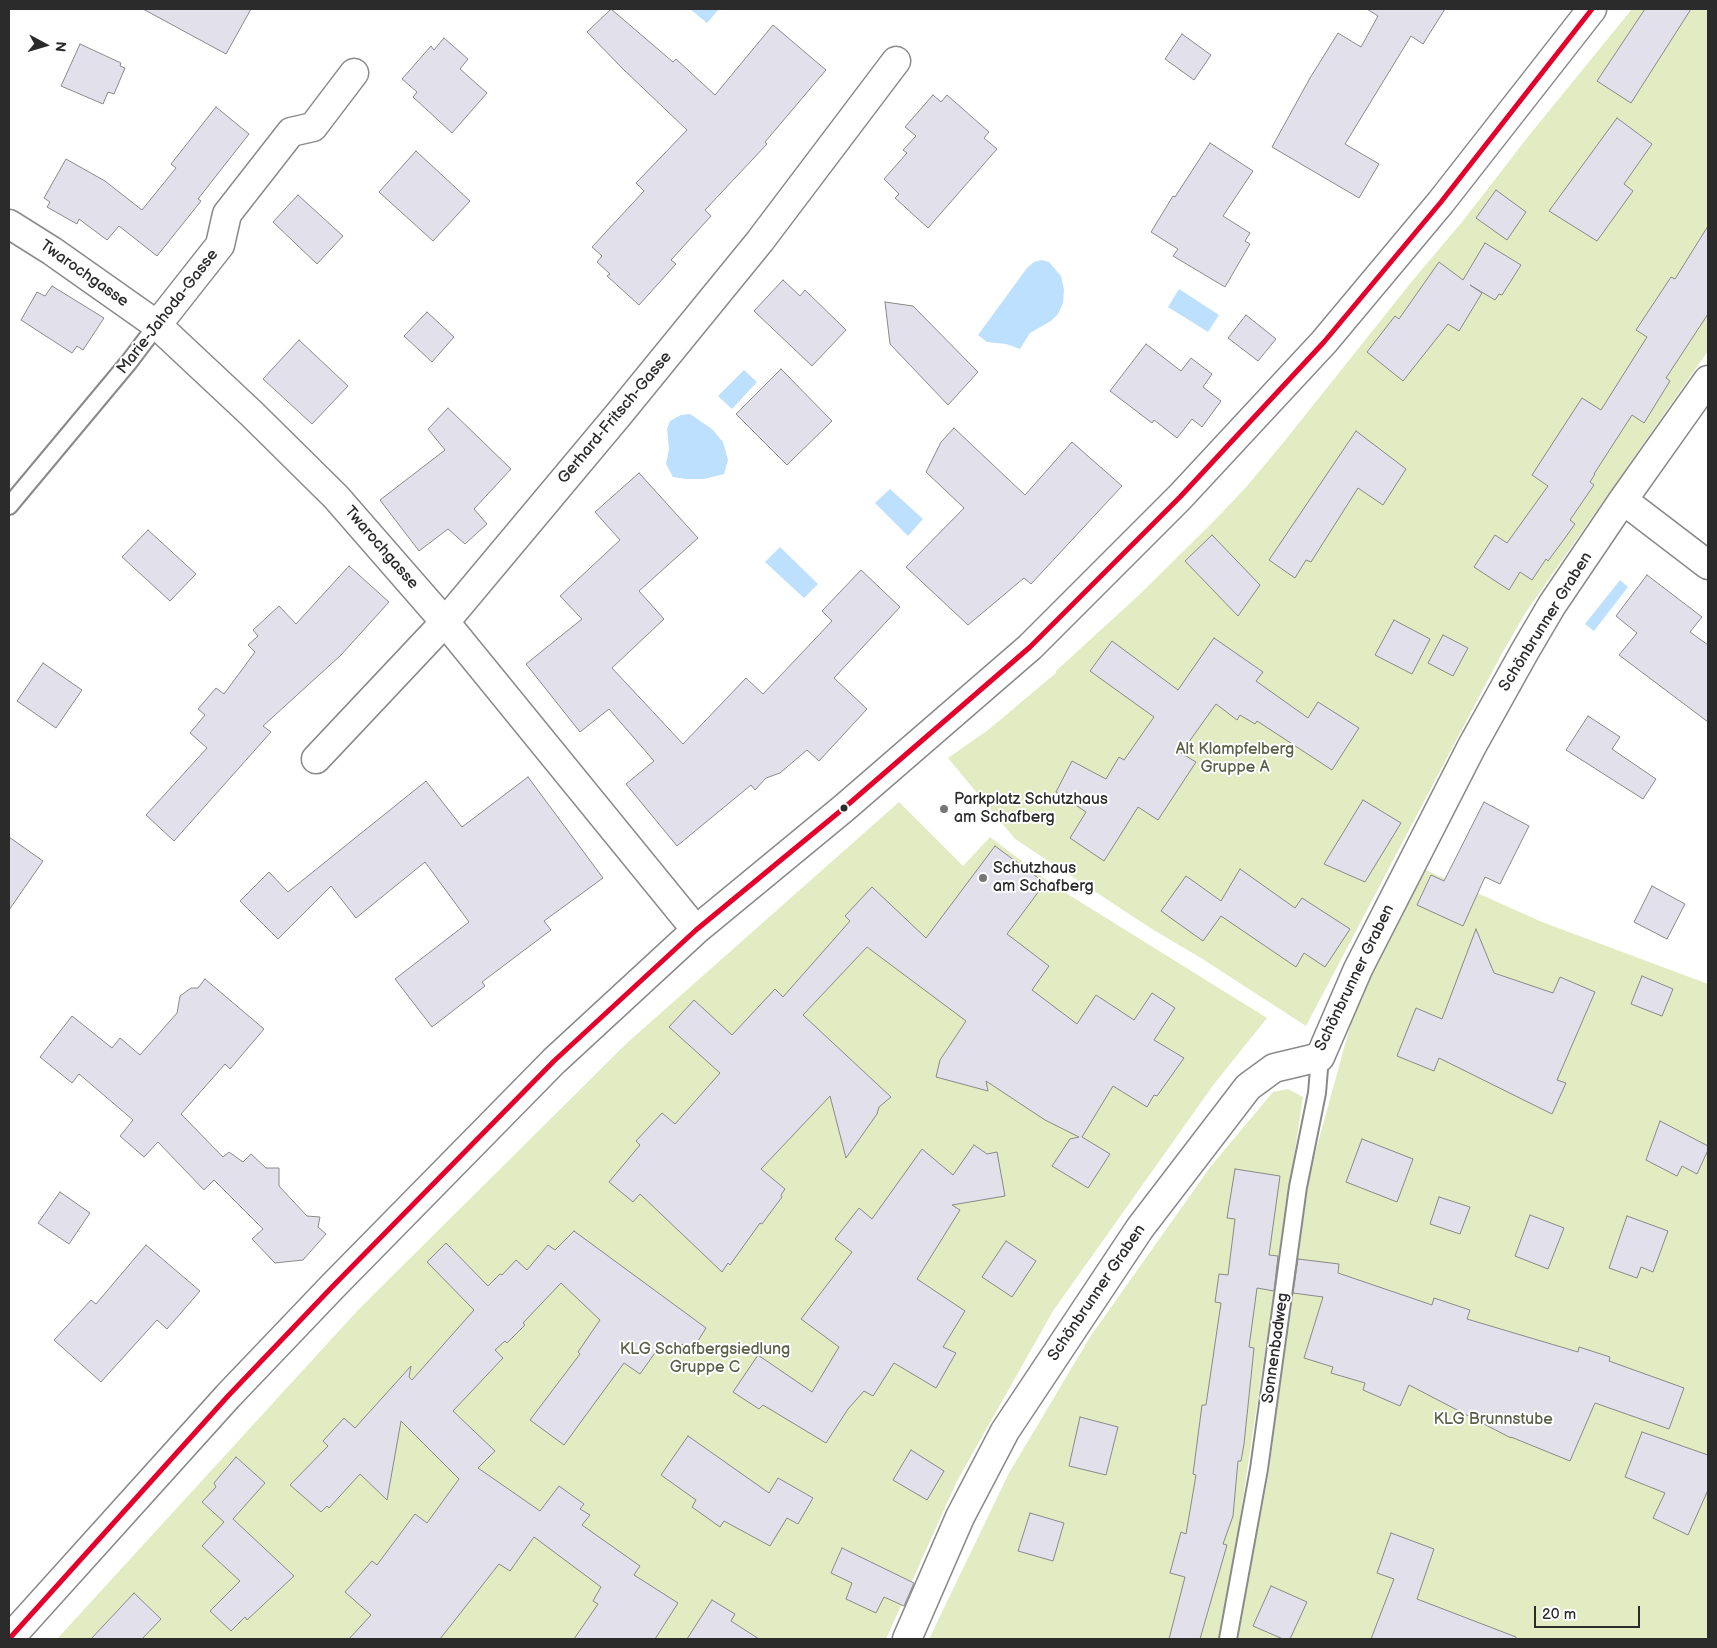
<!DOCTYPE html>
<html>
<head>
<meta charset="utf-8">
<style>
  body { margin:0 }
  #map { position:relative; width:1717px; height:1648px; overflow:hidden; background:#fff; font-family:"Balsamiq Sans",sans-serif }
  canvas { display:block }
  .frame { position:absolute; inset:0; border:10px solid #2b2b2b; pointer-events:none }
  .north { position:absolute; left:20px; top:20px; width:50px; height:50px; -webkit-text-stroke:4px #fff; paint-order:stroke; rotate:96deg; font-size:14px; font-weight:700; line-height:20px; text-align:center; color:#2b2b2b }
  .north::after { content:''; display:block; margin:auto; width:18px; height:22px; background:#2b2b2b; clip-path:polygon(50% 0,100% 100%,50% 72%,0 100%) }
  .scale { position:absolute; left:1534px; top:1606px; width:106px; height:22px; box-sizing:border-box; border:2px solid #2b2b2b; border-top:0; padding-left:6px; font-size:15px; line-height:18px; white-space:nowrap; color:#2b2b2b; -webkit-text-stroke:4px #fff; paint-order:stroke }
</style>
</head>
<body>
<div id="map">
<canvas width="1717" height="1648"></canvas>
<div class="frame"></div>
<div class="north">N</div>
<div class="scale">20 m</div>
</div>
<script>
const ctx = document.querySelector('canvas').getContext('2d');
ctx.lineJoin = 'round';
function fillPath(path, color) { ctx.fillStyle = color; ctx.fill(path, 'evenodd'); }
const toPath = rows => new Path2D(rows.map(r => 'M' + r).join(''));
function trace(path, color, width, dash) { ctx.strokeStyle = color; ctx.lineWidth = width; ctx.lineCap = dash ? 'butt' : 'round'; ctx.setLineDash(dash || []); ctx.stroke(path); }
function write(font, color, halo, rows, align = 'center') {
  ctx.font = font + ' "Balsamiq Sans",sans-serif'; ctx.lineWidth = 4; ctx.setLineDash([]); ctx.textBaseline = 'middle'; ctx.strokeStyle = halo; ctx.fillStyle = color; for (const [text, x, y, turn = 0] of rows) {
    ctx.save(); ctx.translate(x, y); ctx.rotate((+turn || 0) * Math.PI / 180); ctx.textAlign = isNaN(turn) ? turn : align; if (halo) ctx.strokeText(text, 0, 0); ctx.fillText(text, 0, 0); ctx.restore();
  }
}
fillPath(toPath([
  [1632,9,1708,9,1708,351,1526,612,1501,655,1306,1026,1201,958,1152,929,1015,839,948,758,988,730,1056,673,1056,671,1139,595,1214,521,1247,486,1283,443,1413,280,1462,222,1531,133],
  [899,802,963,866,990,837,1053,885,1267,1018,1214,1084,1053,1311,957,1481,886,1639,57,1639,359,1309,627,1043],
  [1419,867,1542,922,1708,984,1708,1639,1236,1639,1269,1472,1305,1190,1366,968],
  [1288,1089,1303,1097,1222,1639,929,1639,1009,1473,1090,1337,1211,1166,1273,1092]
]), '#e2ebc1');
fillPath(toPath([
  [690,9,719,9,707,23],
  [1042,260,1049,262,1061,276,1064,290,1063,303,1058,314,1051,321,1030,333,1020,349,1006,344,987,342,978,335,1027,268,1034,262],
  [1179,289,1219,315,1208,332,1168,307],
  [744,370,757,382,732,409,718,396],
  [690,414,712,429,723,442,728,460,724,474,704,479,686,479,673,477,666,464,669,449,667,429,670,421,681,415],
  [890,489,923,519,908,536,875,503],
  [780,547,818,584,804,598,765,562],
  [1620,580,1628,587,1594,631,1585,624]
]), '#bce0fe');
const building = toPath([
  [143,9,251,9,226,54,143,9],
  [611,9,673,62,676,59,715,95,773,25,826,70,765,142,767,144,705,210,711,216,671,260,676,264,639,305,607,276,610,274,597,262,602,256,592,247,644,191,636,183,687,130,623,69,587,32,611,9],
  [1367,9,1445,9,1423,44,1411,36,1345,144,1379,164,1359,198,1272,147,1310,78,1338,33,1361,47,1378,16,1367,9],
  [1645,9,1691,9,1631,103,1597,81,1645,9],
  [1182,34,1211,55,1194,80,1165,59,1182,34],
  [444,38,468,59,460,69,487,93,452,133,413,97,417,92,402,79,431,46,434,50,444,38],
  [80,44,121,63,120,66,125,68,114,94,108,92,103,104,61,86,80,44],
  [933,95,941,102,947,95,989,132,984,138,997,149,928,228,895,198,899,194,884,179,907,153,903,150,916,136,905,127,933,95],
  [216,107,249,134,198,199,201,201,157,256,119,226,107,240,79,219,77,224,47,207,50,202,44,198,66,159,105,181,142,210,176,168,171,164,216,107],
  [1617,118,1652,144,1624,184,1633,191,1597,241,1549,211,1617,118],
  [1210,143,1253,171,1223,216,1250,233,1245,241,1250,244,1225,287,1173,256,1178,249,1151,232,1173,196,1175,197,1210,143],
  [416,151,470,201,433,241,379,192,416,151],
  [1496,190,1526,212,1507,240,1476,218,1496,190],
  [298,195,343,236,317,264,273,222,298,195],
  [1708,226,1708,314,1666,378,1670,381,1644,423,1632,415,1594,474,1595,474,1590,482,1594,485,1570,520,1575,524,1565,538,1548,561,1546,559,1532,580,1520,572,1509,590,1474,567,1495,535,1507,543,1548,486,1532,475,1582,398,1601,410,1647,337,1636,330,1671,277,1675,279,1708,226],
  [1485,243,1521,265,1502,295,1499,294,1495,300,1470,285,1482,293,1459,331,1448,324,1403,381,1367,352,1395,316,1399,319,1439,262,1463,280,1485,243],
  [783,280,800,296,805,290,846,330,812,366,754,311,783,280],
  [52,286,104,318,83,350,77,346,72,353,21,320,37,292,45,296,52,286],
  [885,302,913,306,978,372,948,405,890,344,885,302],
  [427,312,454,337,432,362,404,336,427,312],
  [1246,315,1276,339,1258,361,1228,338,1246,315],
  [299,340,348,386,312,424,263,379,299,340],
  [1146,344,1181,371,1191,358,1212,374,1203,387,1221,401,1202,427,1192,419,1177,438,1154,420,1152,423,1110,391,1146,344],
  [781,369,832,421,787,465,736,414,781,369],
  [448,408,511,469,474,509,487,524,465,544,448,529,419,551,380,500,445,450,428,429,448,408],
  [954,428,1025,495,1072,442,1122,486,1031,584,1024,578,968,625,906,567,964,508,926,472,941,442,954,428],
  [1356,431,1406,469,1383,505,1358,488,1311,562,1306,560,1295,578,1269,560,1356,431],
  [639,473,698,538,639,591,664,619,612,668,683,744,746,678,763,694,832,621,822,611,861,570,900,607,834,678,867,709,819,761,807,750,780,773,766,778,755,790,751,785,677,846,626,784,654,761,609,709,580,732,526,664,582,619,560,596,620,540,595,512,639,473],
  [148,530,196,574,170,601,122,557,148,530],
  [1212,535,1260,585,1238,616,1185,561,1212,535],
  [349,566,389,602,341,655,263,726,271,732,174,841,146,815,207,748,190,733,205,715,198,709,216,688,224,694,255,652,248,645,258,636,253,630,279,606,296,624,349,566],
  [1647,575,1702,617,1690,632,1708,645,1708,722,1619,655,1637,633,1616,616,1647,575],
  [1394,620,1430,639,1412,674,1375,655,1394,620],
  [1443,635,1468,648,1453,676,1428,663,1443,635],
  [1214,638,1263,672,1256,681,1308,718,1318,702,1359,728,1332,770,1257,721,1255,724,1240,715,1237,720,1216,704,1181,753,1196,762,1158,820,1138,807,1104,861,1070,838,1086,812,1056,792,1072,761,1106,779,1119,757,1124,760,1154,717,1090,671,1112,641,1178,690,1214,638],
  [43,663,82,690,56,728,17,701,43,663],
  [1588,716,1620,737,1612,749,1656,779,1643,799,1566,750,1588,716],
  [528,777,603,878,544,921,551,930,482,982,485,986,432,1027,395,979,469,922,425,862,356,918,331,886,278,939,240,901,269,872,288,892,426,781,462,827,528,777],
  [1363,800,1401,823,1365,882,1324,864,1363,800],
  [1484,802,1529,826,1500,884,1485,877,1463,926,1417,905,1431,875,1444,881,1484,802],
  [9,837,43,861,9,910,9,837],
  [995,846,1045,883,1007,934,1049,966,1032,990,1077,1024,1096,995,1134,1020,1152,993,1175,1008,1154,1040,1184,1058,1157,1096,1154,1095,1147,1107,1113,1086,1082,1137,1110,1154,1088,1188,1052,1166,1070,1139,1079,1137,1045,1120,986,1081,988,1091,936,1077,940,1060,966,1021,867,947,803,1015,891,1097,879,1107,877,1114,846,1158,830,1096,761,1169,785,1189,781,1195,782,1197,762,1224,760,1223,730,1265,728,1263,722,1272,640,1194,633,1202,609,1182,640,1145,636,1141,662,1113,675,1124,720,1073,669,1027,694,1000,732,1035,775,989,783,997,850,921,845,916,872,887,926,938,995,846],
  [1240,869,1295,908,1302,898,1350,929,1325,967,1304,953,1296,967,1221,916,1203,941,1161,911,1186,876,1221,901,1240,869],
  [1652,886,1685,904,1667,939,1634,922,1652,886],
  [1476,929,1494,973,1553,993,1560,977,1595,992,1557,1080,1566,1083,1552,1114,1439,1058,1434,1071,1397,1056,1416,1008,1442,1019,1476,929],
  [1642,976,1673,989,1662,1016,1631,1004,1642,976],
  [205,979,264,1029,230,1069,225,1064,181,1114,223,1157,229,1152,243,1162,251,1154,266,1168,279,1168,279,1186,307,1216,320,1217,318,1227,326,1234,303,1260,275,1263,252,1239,263,1229,214,1180,204,1190,158,1142,144,1157,120,1136,133,1120,79,1074,72,1083,40,1057,72,1016,112,1048,120,1038,140,1055,177,1013,180,996,191,988,198,988,205,979],
  [1660,1121,1708,1146,1708,1150,1697,1174,1682,1166,1677,1176,1646,1160,1660,1121],
  [1362,1139,1413,1159,1397,1202,1346,1182,1362,1139],
  [974,1145,987,1154,997,1152,1005,1196,952,1205,960,1210,917,1279,965,1311,943,1347,956,1353,936,1388,894,1363,873,1396,864,1391,848,1409,826,1443,763,1405,759,1409,733,1392,758,1355,812,1392,839,1347,801,1319,852,1252,835,1239,859,1208,872,1219,922,1149,953,1175,974,1145],
  [1235,1169,1280,1176,1269,1255,1278,1256,1274,1291,1257,1288,1249,1347,1254,1348,1244,1444,1241,1461,1238,1461,1233,1516,1223,1544,1227,1545,1200,1639,1169,1639,1185,1577,1170,1573,1181,1532,1186,1534,1196,1475,1193,1474,1202,1405,1206,1405,1221,1303,1215,1302,1219,1274,1228,1275,1235,1219,1227,1218,1235,1169],
  [60,1192,90,1213,69,1244,38,1223,60,1192],
  [1439,1197,1470,1207,1460,1234,1430,1224,1439,1197],
  [1530,1215,1564,1228,1548,1269,1515,1256,1530,1215],
  [1627,1216,1668,1231,1653,1272,1641,1267,1637,1278,1609,1268,1627,1216],
  [574,1231,706,1328,691,1352,682,1344,675,1353,662,1343,640,1374,624,1363,564,1445,530,1420,580,1354,578,1352,600,1320,561,1283,523,1323,525,1325,507,1343,505,1341,495,1350,503,1358,453,1411,495,1451,478,1468,540,1511,559,1486,584,1504,580,1509,590,1515,582,1525,640,1566,634,1575,678,1603,655,1639,574,1639,598,1604,593,1601,601,1587,534,1537,510,1571,499,1564,440,1639,349,1639,371,1615,345,1592,372,1561,377,1565,415,1514,427,1523,459,1479,401,1421,387,1500,360,1474,329,1508,327,1506,321,1512,290,1485,328,1446,323,1441,344,1418,355,1428,411,1366,409,1377,412,1380,474,1310,427,1262,446,1243,488,1286,500,1274,502,1275,516,1260,527,1270,548,1245,555,1250,574,1231],
  [1006,1241,1036,1261,1012,1297,982,1277,1006,1241],
  [146,1245,200,1291,167,1329,157,1320,101,1382,54,1340,91,1300,96,1304,146,1245],
  [1298,1259,1339,1264,1338,1273,1432,1305,1434,1298,1470,1310,1467,1319,1578,1352,1579,1347,1610,1357,1609,1361,1684,1388,1669,1429,1595,1403,1570,1461,1511,1437,1511,1438,1409,1385,1400,1406,1363,1390,1365,1383,1331,1373,1333,1367,1304,1358,1323,1297,1293,1293,1298,1259],
  [1080,1417,1118,1427,1106,1475,1069,1466,1080,1417],
  [1642,1432,1708,1455,1708,1490,1688,1535,1653,1518,1665,1493,1625,1477,1642,1432],
  [688,1436,769,1493,778,1478,813,1498,798,1524,787,1518,770,1546,724,1521,720,1527,692,1507,696,1500,661,1475,688,1436],
  [911,1450,944,1471,927,1500,893,1480,911,1450],
  [236,1457,265,1483,233,1519,294,1576,247,1620,245,1617,231,1631,210,1611,240,1581,202,1546,224,1522,202,1502,216,1487,214,1483,236,1457],
  [1030,1513,1064,1523,1053,1561,1018,1551,1030,1513],
  [1391,1533,1434,1549,1417,1599,1516,1637,1516,1639,1371,1639,1394,1579,1377,1573,1391,1533],
  [842,1548,914,1583,904,1606,884,1597,876,1613,846,1599,852,1583,831,1573,842,1548],
  [1271,1586,1307,1602,1290,1639,1283,1639,1253,1626,1271,1586],
  [134,1593,161,1619,142,1639,91,1639,134,1593],
  [712,1600,735,1614,731,1621,759,1639,687,1639,712,1600]
]);
fillPath(building, '#e2e1eb');
trace(building, '#8a8a8a', 1);
const lane = toPath([
  [9,506,129,362,157,325],
  [1228,1639,1259,1469,1298,1187,1317,1093,1320,1057]
]);
const street = toPath([
  [9,224,52,251,157,325,252,414,336,497,445,622,696,930],
  [157,325,220,245,227,214,291,132,313,127,354,73],
  [1623,500,1708,565],
  [316,759,445,622,619,414,760,241,896,61],
  [9,1639,228,1396,333,1286,554,1061,696,930,844,808,1030,647,1180,497,1324,342,1441,202,1592,9],
  [907,1639,960,1517,1005,1431,1140,1228,1248,1087,1274,1068,1320,1057,1358,969,1472,746,1525,651,1552,605,1623,500,1708,380]
]);
trace(lane, '#8a8a8a', 20);
trace(street, '#8a8a8a', 31);
trace(lane, '#fff', 16);
trace(street, '#fff', 28);
trace(toPath([
  [9,1639,228,1396,333,1286,554,1061,696,930,844,808,1030,647,1180,497,1324,342,1441,202,1592,9]
]), '#e4002b', 5);
for (const [x, y, r, color] of [
  [844,808,4.5,"#2b2b2b"],
  [944,809,5,"#757575"],
  [983,878,5,"#757575"]
]) { const dot = new Path2D(); dot.arc(x, y, r, 0, 2 * Math.PI); ctx.fillStyle = color; ctx.fill(dot); trace(dot, '#fff', 2); }
write('16px', '#2b2b2b', '#fff', [
  ["Twarochgasse",84,274,35],
  ["Marie-Jahoda-Gasse",168,312,-52],
  ["Gerhard-Fritsch-Gasse",615,418,-50],
  ["Twarochgasse",381,548,49],
  ["Schönbrunner Graben",1546,622,-58],
  ["Schönbrunner Graben",1355,978,-64],
  ["Schönbrunner Graben",1097,1293,-56],
  ["Sonnenbadweg",1276,1348,-82]
]);
write('16px', '#5b6049', '#fff', [
  ["Alt Klampfelberg",1235,750],
  ["Gruppe A",1235,768],
  ["KLG Schafbergsiedlung",705,1350],
  ["Gruppe C",705,1368],
  ["KLG Brunnstube",1493,1420]
]);
write('16px', '#2b2b2b', '#fff', [
  ["Parkplatz Schutzhaus",954,800],
  ["am Schafberg",954,818],
  ["Schutzhaus",993,869],
  ["am Schafberg",993,887]
], 'left');
</script>
</body>
</html>
